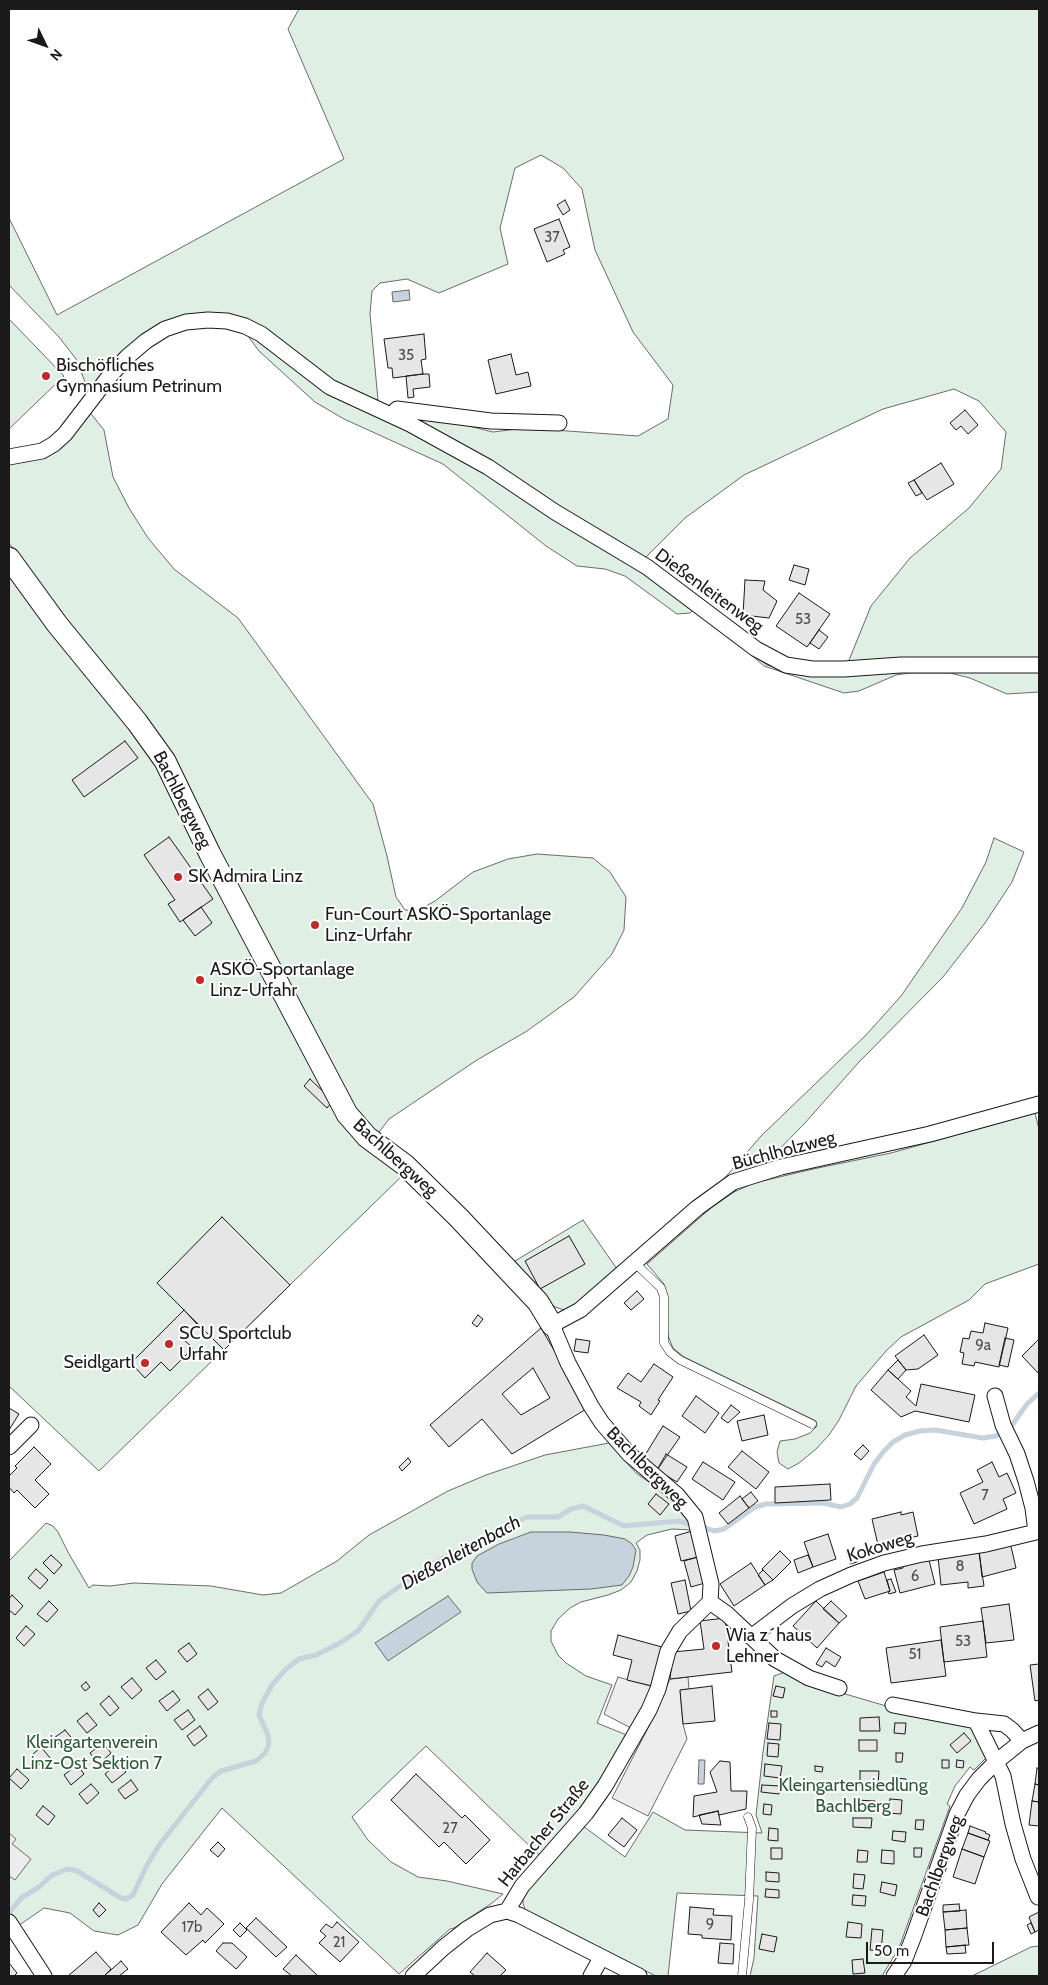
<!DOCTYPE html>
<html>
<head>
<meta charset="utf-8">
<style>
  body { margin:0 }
  #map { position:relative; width:1048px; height:1985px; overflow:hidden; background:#fff; font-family:Cabin,sans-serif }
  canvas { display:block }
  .frame { position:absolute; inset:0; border:10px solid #1a1a1a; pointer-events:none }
  .north { position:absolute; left:20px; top:20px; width:50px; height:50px; -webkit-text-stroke:4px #fff; paint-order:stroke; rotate:132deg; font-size:14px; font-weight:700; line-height:20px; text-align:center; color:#1a1a1a }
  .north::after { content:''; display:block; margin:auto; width:18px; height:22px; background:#1a1a1a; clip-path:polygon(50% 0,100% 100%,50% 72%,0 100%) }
  .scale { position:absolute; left:866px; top:1942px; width:128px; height:22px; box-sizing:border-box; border:2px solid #1a1a1a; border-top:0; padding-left:6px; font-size:15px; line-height:18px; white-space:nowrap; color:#1a1a1a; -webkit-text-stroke:4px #fff; paint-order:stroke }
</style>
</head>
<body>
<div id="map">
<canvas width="1048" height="1985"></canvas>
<div class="frame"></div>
<div class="north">N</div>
<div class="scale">50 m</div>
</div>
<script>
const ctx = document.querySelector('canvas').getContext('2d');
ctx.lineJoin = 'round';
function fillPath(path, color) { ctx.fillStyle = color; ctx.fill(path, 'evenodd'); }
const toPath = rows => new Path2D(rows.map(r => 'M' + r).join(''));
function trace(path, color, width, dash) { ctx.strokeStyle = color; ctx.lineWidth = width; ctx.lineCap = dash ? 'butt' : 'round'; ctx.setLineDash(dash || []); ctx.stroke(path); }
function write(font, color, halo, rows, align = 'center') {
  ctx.font = font + ' Cabin,sans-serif'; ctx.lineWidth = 4; ctx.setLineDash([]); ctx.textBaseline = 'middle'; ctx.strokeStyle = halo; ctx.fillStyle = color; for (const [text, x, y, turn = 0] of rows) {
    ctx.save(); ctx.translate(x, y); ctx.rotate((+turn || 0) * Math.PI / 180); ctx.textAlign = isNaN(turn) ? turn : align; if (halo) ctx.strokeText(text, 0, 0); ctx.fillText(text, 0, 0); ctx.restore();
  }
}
const green = toPath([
  [299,9,1039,9,1039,661,847,665,871,606,910,558,969,508,1001,469,1006,432,979,401,954,389,883,409,744,475,685,518,644,559,407,417,457,423,493,432,525,428,638,436,668,419,673,385,633,332,595,250,582,189,563,168,541,155,515,168,500,228,508,264,439,293,407,279,380,283,372,291,370,314,378,400,359,396,340,387,261,329,184,317,89,392,76,359,59,337,9,285,9,218,57,315,344,159,288,29,299,9],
  [9,319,64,376,9,429,9,319],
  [245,332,450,450,608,549,695,608,690,613,677,614,625,576,605,569,577,566,546,546,443,464,344,419,315,402,259,351,245,332],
  [88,410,104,430,113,477,129,508,148,538,174,569,238,618,373,804,387,856,396,897,405,910,417,911,435,901,473,872,508,859,537,854,593,858,610,872,626,897,624,930,612,954,574,997,527,1031,477,1060,389,1119,376,1136,405,1173,99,1471,9,1386,9,574,55,611,9,543,9,461,33,457,88,410],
  [747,651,767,665,798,673,1039,668,1039,692,1007,694,970,678,950,673,910,673,896,675,859,691,844,693,764,666,747,651],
  [994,838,1024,852,1012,882,985,923,943,977,859,1062,804,1124,764,1165,723,1180,761,1136,866,1035,901,996,962,908,986,862,994,838],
  [1035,1113,1039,1129,1039,1264,985,1284,969,1300,901,1337,886,1351,856,1386,839,1420,829,1435,816,1449,799,1463,788,1469,779,1463,777,1452,780,1441,795,1439,810,1433,817,1426,816,1421,684,1357,673,1348,668,1336,666,1317,667,1298,664,1284,647,1264,712,1207,734,1192,754,1183,813,1169,891,1153,1035,1113],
  [583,1220,617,1269,572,1307,564,1310,555,1307,510,1264,583,1220],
  [609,1443,636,1473,666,1494,685,1516,691,1530,672,1529,647,1535,636,1543,640,1550,640,1560,637,1571,631,1582,621,1590,608,1595,581,1602,570,1608,558,1619,551,1631,551,1641,558,1655,566,1663,586,1676,612,1685,597,1723,629,1736,602,1780,541,1857,426,1746,352,1817,368,1840,391,1862,418,1877,447,1881,503,1894,492,1903,454,1928,450,1929,399,1974,222,1808,162,1884,138,1925,118,1935,94,1931,70,1913,44,1908,18,1926,9,1909,9,1561,46,1523,53,1526,58,1532,69,1554,89,1588,93,1585,110,1586,134,1583,211,1586,263,1595,281,1593,337,1561,369,1535,448,1491,486,1475,545,1455,609,1443],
  [785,1672,835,1691,893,1708,971,1725,987,1757,974,1770,970,1767,955,1786,947,1804,950,1806,899,1948,882,1976,750,1976,754,1958,758,1896,677,1893,668,1976,656,1976,569,1934,525,1910,523,1903,523,1896,529,1888,583,1826,625,1857,653,1812,685,1830,762,1833,756,1815,763,1752,774,1676,785,1672],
  [1039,1946,1039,1976,972,1976,1031,1947,1039,1946]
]);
fillPath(green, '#e0efe3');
trace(green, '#6a6a6a', 1);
const parking = toPath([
  [618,1677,654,1687,633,1729,604,1714,618,1677],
  [688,1677,689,1689,680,1690,683,1724,687,1739,648,1816,612,1798,650,1724,670,1679,688,1677],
  [9,1833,16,1839,12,1844,31,1859,15,1880,9,1876,9,1833]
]);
fillPath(parking, '#ededed');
trace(parking, '#6a6a6a', 1);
const water = toPath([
  [409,290,410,300,393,302,392,292,409,290],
  [531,1532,570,1532,604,1535,625,1539,632,1544,636,1550,633,1567,629,1576,622,1585,591,1589,487,1593,477,1582,472,1569,472,1563,477,1556,499,1544,531,1532],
  [448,1596,461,1612,388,1661,375,1643,448,1596],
  [699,1760,705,1760,704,1784,698,1784,699,1760]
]);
fillPath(water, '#c6d2dc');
trace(water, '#6a6a6a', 1);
trace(toPath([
  [9,1913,21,1898,39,1887,52,1875,68,1869,77,1871,121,1898,126,1899,133,1895,147,1865,160,1844,212,1778,221,1771,256,1761,265,1753,269,1744,268,1735,259,1715,262,1703,272,1685,286,1669,299,1659,316,1655,338,1644,358,1631,379,1601,420,1572,443,1558,511,1524,527,1517,558,1517,571,1509,583,1506,624,1526,679,1521,715,1531,724,1529,755,1507,766,1504,823,1503,841,1507,850,1504,857,1498,874,1464,884,1451,893,1442,905,1435,920,1431,935,1430,983,1438,996,1436,1010,1428,1027,1404,1039,1393]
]), '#c6d2dc', 5);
const building = toPath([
  [565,200,570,210,563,215,557,205,565,200],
  [559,219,570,247,563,250,565,254,547,262,534,229,559,219],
  [424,334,426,359,421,360,423,374,393,378,392,368,388,368,384,339,424,334],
  [511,354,516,375,528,372,531,386,496,394,488,360,511,354],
  [423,374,429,374,430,387,413,389,414,397,408,398,406,376,423,374],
  [965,410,978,425,968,434,961,426,956,430,950,423,965,410],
  [941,463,954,484,927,500,914,480,941,463],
  [914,480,922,493,916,496,908,483,914,480],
  [794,565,809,569,805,585,789,580,794,565],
  [745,580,765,581,763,590,777,601,769,618,743,615,745,580],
  [799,593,830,614,807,647,776,626,799,593],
  [819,630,828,637,819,649,810,643,819,630],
  [125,741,138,758,84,797,72,780,125,741],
  [169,837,213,899,180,922,168,904,175,900,144,855,169,837],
  [201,907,212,923,195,936,183,920,201,907],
  [310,1079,333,1101,327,1108,304,1086,310,1079],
  [222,1217,290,1285,224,1350,157,1283,222,1217],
  [569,1236,585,1264,540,1289,525,1261,569,1236],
  [637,1291,644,1299,631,1310,624,1303,637,1291],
  [184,1310,198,1325,184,1340,193,1348,170,1371,161,1362,145,1378,131,1363,184,1310],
  [478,1315,483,1319,477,1327,472,1323,478,1315],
  [985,1323,1008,1328,999,1367,975,1362,974,1366,962,1364,964,1353,960,1352,963,1338,969,1339,971,1331,983,1333,985,1323],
  [541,1328,588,1408,512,1454,482,1419,449,1447,430,1425,541,1328],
  [533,1368,550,1398,521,1415,502,1394,533,1368],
  [924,1335,938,1355,918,1369,906,1370,895,1356,924,1335],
  [1005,1338,1014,1340,1008,1367,999,1365,1005,1338],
  [576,1339,590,1341,588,1353,574,1351,576,1339],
  [1039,1339,1039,1374,1022,1356,1039,1339],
  [898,1360,906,1370,898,1379,888,1370,898,1360],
  [654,1364,673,1377,658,1400,660,1401,651,1415,639,1406,641,1402,617,1388,628,1373,641,1382,654,1364],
  [888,1370,911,1391,906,1397,916,1406,921,1384,975,1395,969,1422,915,1411,901,1417,871,1390,888,1370],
  [696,1396,719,1413,705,1433,682,1416,696,1396],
  [731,1405,740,1412,728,1423,721,1418,731,1405],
  [9,1408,19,1414,9,1430,9,1408],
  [764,1415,768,1435,742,1441,737,1421,764,1415],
  [663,1426,680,1437,657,1470,642,1460,663,1426],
  [863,1445,869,1451,861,1460,854,1454,863,1445],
  [34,1447,51,1464,35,1480,49,1494,35,1508,17,1490,14,1493,9,1487,9,1476,17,1468,15,1466,34,1447],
  [742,1451,769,1472,756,1489,728,1467,742,1451],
  [666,1454,687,1467,677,1482,657,1470,666,1454],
  [408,1458,411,1462,402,1471,399,1467,408,1458],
  [703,1462,735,1482,723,1500,692,1479,703,1462],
  [992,1462,999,1477,1007,1473,1016,1493,1003,1499,1007,1509,974,1524,960,1493,983,1482,977,1470,992,1462],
  [830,1484,831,1500,775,1503,775,1487,830,1484],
  [751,1492,758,1501,749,1508,742,1499,751,1492],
  [656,1494,669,1504,660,1515,648,1504,656,1494],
  [740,1496,749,1508,728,1524,719,1513,740,1496],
  [901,1512,901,1515,913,1512,918,1536,878,1545,872,1519,901,1512],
  [692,1531,698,1557,681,1561,675,1536,692,1531],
  [828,1534,836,1559,813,1567,804,1542,828,1534],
  [1010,1542,1016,1568,982,1577,979,1549,1010,1542],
  [853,1550,857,1562,850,1564,846,1552,853,1550],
  [780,1551,791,1562,773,1580,762,1569,780,1551],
  [979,1553,984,1586,968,1588,968,1582,941,1585,938,1557,979,1553],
  [51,1555,62,1565,54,1574,43,1563,51,1555],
  [808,1555,813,1567,798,1573,794,1560,808,1555],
  [698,1557,705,1583,691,1587,684,1561,698,1557],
  [929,1560,935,1584,900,1593,894,1570,903,1568,903,1565,929,1560],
  [751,1563,765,1585,734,1606,720,1584,751,1563],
  [36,1569,48,1580,40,1589,28,1578,36,1569],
  [763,1570,773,1580,765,1585,758,1575,763,1570],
  [884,1572,890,1591,865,1599,858,1581,884,1572],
  [891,1579,896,1592,889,1594,888,1592,890,1591,887,1580,891,1579],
  [685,1580,691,1611,678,1614,671,1583,685,1580],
  [12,1595,23,1606,15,1615,9,1610,9,1599,12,1595],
  [49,1601,58,1610,47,1622,37,1614,49,1601],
  [816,1601,839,1623,817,1648,793,1626,816,1601],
  [831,1601,847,1616,839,1623,823,1609,831,1601],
  [1009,1604,1014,1640,986,1643,981,1608,1009,1604],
  [725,1618,732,1672,670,1679,673,1652,704,1649,700,1621,725,1618],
  [983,1621,987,1657,944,1662,940,1627,983,1621],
  [26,1626,35,1634,24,1646,16,1638,26,1626],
  [618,1635,662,1647,652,1686,627,1680,632,1660,613,1655,618,1635],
  [941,1640,946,1676,891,1683,886,1648,941,1640],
  [189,1643,197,1654,187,1662,178,1651,189,1643],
  [826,1648,841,1657,835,1667,826,1661,822,1667,816,1664,826,1648],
  [156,1660,166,1672,156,1680,146,1668,156,1660],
  [1039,1664,1039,1700,1035,1701,1030,1665,1039,1664],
  [132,1678,142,1690,132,1699,121,1687,132,1678],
  [86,1682,90,1687,85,1691,81,1686,86,1682],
  [712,1686,715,1721,683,1724,680,1690,712,1686],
  [776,1686,785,1688,783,1698,773,1696,776,1686],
  [208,1689,218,1702,208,1710,198,1697,208,1689],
  [173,1691,180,1700,167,1711,159,1701,173,1691],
  [109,1696,119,1708,110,1716,100,1704,109,1696],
  [188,1710,195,1720,182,1730,174,1720,188,1710],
  [771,1711,777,1711,777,1717,771,1717,771,1711],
  [87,1713,97,1725,87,1733,77,1721,87,1713],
  [879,1717,880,1731,860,1731,860,1718,879,1717],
  [769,1723,781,1724,780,1740,767,1739,769,1723],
  [895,1723,906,1723,905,1734,894,1733,895,1723],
  [200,1726,207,1736,194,1746,187,1736,200,1726],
  [65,1730,75,1742,64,1750,54,1738,65,1730],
  [964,1733,971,1741,957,1753,950,1745,964,1733],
  [859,1740,877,1740,877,1751,859,1751,859,1740],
  [103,1743,111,1753,99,1764,90,1753,103,1743],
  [768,1743,779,1744,778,1757,767,1756,768,1743],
  [41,1747,51,1759,42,1767,32,1755,41,1747],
  [896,1753,903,1753,902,1762,896,1762,896,1753],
  [942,1760,949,1760,949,1768,942,1768,942,1760],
  [957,1760,964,1761,963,1768,956,1767,957,1760],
  [720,1761,730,1762,731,1791,747,1791,746,1809,719,1815,718,1811,693,1817,694,1796,717,1792,710,1772,720,1761],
  [118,1763,126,1772,112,1783,105,1774,118,1763],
  [765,1764,782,1766,780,1778,764,1776,765,1764],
  [77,1765,84,1774,71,1785,64,1775,77,1765],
  [815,1766,823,1767,822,1772,815,1771,815,1766],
  [1037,1768,1039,1769,1039,1785,1035,1784,1037,1768],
  [17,1769,29,1780,21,1789,9,1778,17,1769],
  [860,1771,879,1771,878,1786,860,1786,860,1771],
  [416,1774,462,1818,465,1815,490,1840,466,1864,444,1842,439,1847,391,1800,416,1774],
  [895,1778,906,1779,905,1789,894,1788,895,1778],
  [131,1780,138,1790,125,1799,118,1790,131,1780],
  [91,1784,99,1793,87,1804,79,1794,91,1784],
  [1035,1784,1039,1785,1039,1802,1032,1801,1035,1784],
  [762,1785,780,1786,779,1794,761,1792,762,1785],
  [890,1799,902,1800,901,1814,888,1813,890,1799],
  [856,1800,875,1801,875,1811,856,1810,856,1800],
  [1032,1801,1039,1802,1039,1826,1029,1825,1032,1801],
  [764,1804,772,1805,771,1815,763,1814,764,1804],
  [43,1806,55,1816,48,1825,36,1815,43,1806],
  [718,1811,721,1825,702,1824,699,1815,718,1811],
  [622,1818,637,1830,624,1847,608,1835,622,1818],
  [853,1818,872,1818,871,1828,853,1827,853,1818],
  [916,1820,924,1820,923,1830,915,1829,916,1820],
  [970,1826,986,1832,985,1833,990,1835,988,1840,968,1833,970,1826],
  [769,1828,778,1829,778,1841,768,1840,769,1828],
  [893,1831,906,1832,905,1842,892,1840,893,1831],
  [968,1833,990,1841,984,1857,962,1849,968,1833],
  [218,1842,225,1849,218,1857,210,1850,218,1842],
  [771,1848,782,1848,782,1859,771,1859,771,1848],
  [914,1848,922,1848,921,1857,914,1857,914,1848],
  [962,1849,984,1857,975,1884,953,1877,962,1849],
  [858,1850,868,1851,867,1862,857,1862,858,1850],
  [882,1850,894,1851,894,1864,881,1863,882,1850],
  [766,1872,779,1873,779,1882,766,1881,766,1872],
  [854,1874,865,1875,863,1889,853,1888,854,1874],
  [882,1882,897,1885,895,1896,880,1892,882,1882],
  [766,1889,779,1890,779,1898,765,1897,766,1889],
  [853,1895,866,1896,865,1906,852,1905,853,1895],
  [99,1903,106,1910,99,1917,93,1910,99,1903],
  [189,1903,201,1915,207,1908,224,1924,205,1943,203,1940,186,1955,161,1932,189,1903],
  [959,1904,960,1911,943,1912,943,1905,959,1904],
  [690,1907,714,1909,713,1915,732,1916,731,1940,702,1938,702,1935,688,1934,690,1907],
  [966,1910,967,1928,945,1930,943,1912,966,1910],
  [1039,1912,1039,1930,1035,1932,1029,1917,1039,1912],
  [256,1918,287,1947,276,1957,246,1928,256,1918],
  [337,1922,359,1942,340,1962,319,1943,326,1936,320,1931,326,1924,332,1928,337,1922],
  [848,1922,862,1924,861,1938,846,1937,848,1922],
  [240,1923,247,1930,240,1937,233,1930,240,1923],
  [1031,1923,1035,1932,1031,1934,1027,1925,1031,1923],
  [967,1928,969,1945,946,1947,945,1930,967,1928],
  [872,1929,883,1930,881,1951,870,1950,872,1929],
  [762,1934,777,1937,774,1952,759,1949,762,1934],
  [223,1943,232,1943,247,1957,236,1969,216,1951,223,1943],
  [720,1943,734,1944,733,1964,718,1963,720,1943],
  [965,1945,966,1953,947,1954,946,1947,965,1945],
  [96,1952,111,1969,104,1976,68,1976,96,1952],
  [487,1953,506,1970,500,1976,475,1976,470,1972,487,1953],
  [296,1955,318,1976,292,1976,283,1969,296,1955],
  [863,1959,865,1973,853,1974,852,1960,863,1959],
  [121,1961,128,1969,119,1976,104,1976,121,1961],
  [9,1963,17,1973,14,1976,9,1976,9,1963]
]);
fillPath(building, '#e6e6e6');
trace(building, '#1a1a1a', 1);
const lane = toPath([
  [635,1263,661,1288,664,1297,664,1343,670,1352,680,1360,812,1424],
  [742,1976,749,1900,752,1828,748,1817]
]);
const street = toPath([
  [392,415,397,409,491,421,559,423],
  [9,457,42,451,54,444,65,434,108,378,127,357,146,341,165,329,186,322,208,320,227,321,245,326,261,334,330,387,410,424,488,467,555,512,647,567,756,649,786,665,812,669,844,669,901,665,1039,665],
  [9,1447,31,1425],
  [710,1602,711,1584,695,1517,677,1495,629,1454,602,1423,591,1406,568,1363,552,1325,580,1310,697,1208,733,1182,781,1167,930,1134,1039,1104],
  [710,1602,727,1614,775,1659,809,1678,839,1688],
  [751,1637,792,1606,820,1589,851,1575,884,1563,922,1554,986,1544,1036,1532,1033,1508,1026,1481,1017,1454,1003,1425,995,1396],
  [893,1705,976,1721,1003,1776,1013,1824,1023,1859,1038,1897],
  [976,1721,1004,1724,1012,1730,1022,1741],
  [507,1911,519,1915,639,1976],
  [9,1922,44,1976],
  [413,1976,443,1948,467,1929,490,1915,507,1911,522,1886,586,1813,605,1786,649,1710,658,1689,668,1651,680,1631,710,1602],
  [591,1976,601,1958],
  [894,1976,904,1961,913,1938,957,1814,967,1795,979,1779,996,1762,1022,1741,1039,1733]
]);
const secondary = toPath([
  [9,558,57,624,137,722,165,761,210,854,347,1114,367,1137,405,1165,459,1218,538,1302,552,1325]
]);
trace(lane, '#1a1a1a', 9);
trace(street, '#1a1a1a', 17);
trace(secondary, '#1a1a1a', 23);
trace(lane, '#fff', 8);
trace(street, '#fff', 15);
trace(secondary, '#fff', 21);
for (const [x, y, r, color] of [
  [46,376,5,"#c62828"],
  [178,877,5,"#c62828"],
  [315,925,5,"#c62828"],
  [200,980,5,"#c62828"],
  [169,1344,5,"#c62828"],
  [145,1363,5,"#c62828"],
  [716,1646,5,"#c62828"]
]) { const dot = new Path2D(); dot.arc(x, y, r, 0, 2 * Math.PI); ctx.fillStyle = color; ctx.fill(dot); trace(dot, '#fff', 2); }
write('15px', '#4d4d4d', null, [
  ["37",552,238],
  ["35",406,356],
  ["53",803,620],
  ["9a",983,1346],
  ["7",985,1496],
  ["8",960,1567],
  ["6",915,1577],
  ["53",963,1642],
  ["51",915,1655],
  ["27",450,1829],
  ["9",710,1925],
  ["17b",192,1928],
  ["21",339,1943]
]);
write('18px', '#1a1a1a', '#fff', [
  ["Bischöfliches",56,366],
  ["Gymnasium Petrinum",56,387],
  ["SK Admira Linz",188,877],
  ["Fun-Court ASKÖ-Sportanlage",325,915],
  ["Linz-Urfahr",325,936],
  ["ASKÖ-Sportanlage",210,970],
  ["Linz-Urfahr",210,991],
  ["SCU Sportclub",179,1334],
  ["Urfahr",179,1355],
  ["Seidlgartl",135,1363,"right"],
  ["Wia z´haus",726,1636],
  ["Lehner",726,1657]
], 'left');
write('18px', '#1a1a1a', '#fff', [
  ["Dießenleitenweg",709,591,36],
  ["Bachlbergweg",182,800,63],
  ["Büchlholzweg",784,1151,-15],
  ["Bachlbergweg",395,1158,42],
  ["Bachlbergweg",647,1468,45],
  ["Kokoweg",880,1547,-17],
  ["Harbacher Straße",544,1833,-51],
  ["Bachlbergweg",940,1866,-70]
]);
write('18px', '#2b5a34', '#fff', [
  ["Kleingartenverein",92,1743],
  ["Linz-Ost Sektion 7",92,1764],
  ["Kleingartensiedlung",853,1786],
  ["Bachlberg",853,1807]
]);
write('italic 19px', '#1a1a1a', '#fff', [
  ["Dießenleitenbach",461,1553,-29]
]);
</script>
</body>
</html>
